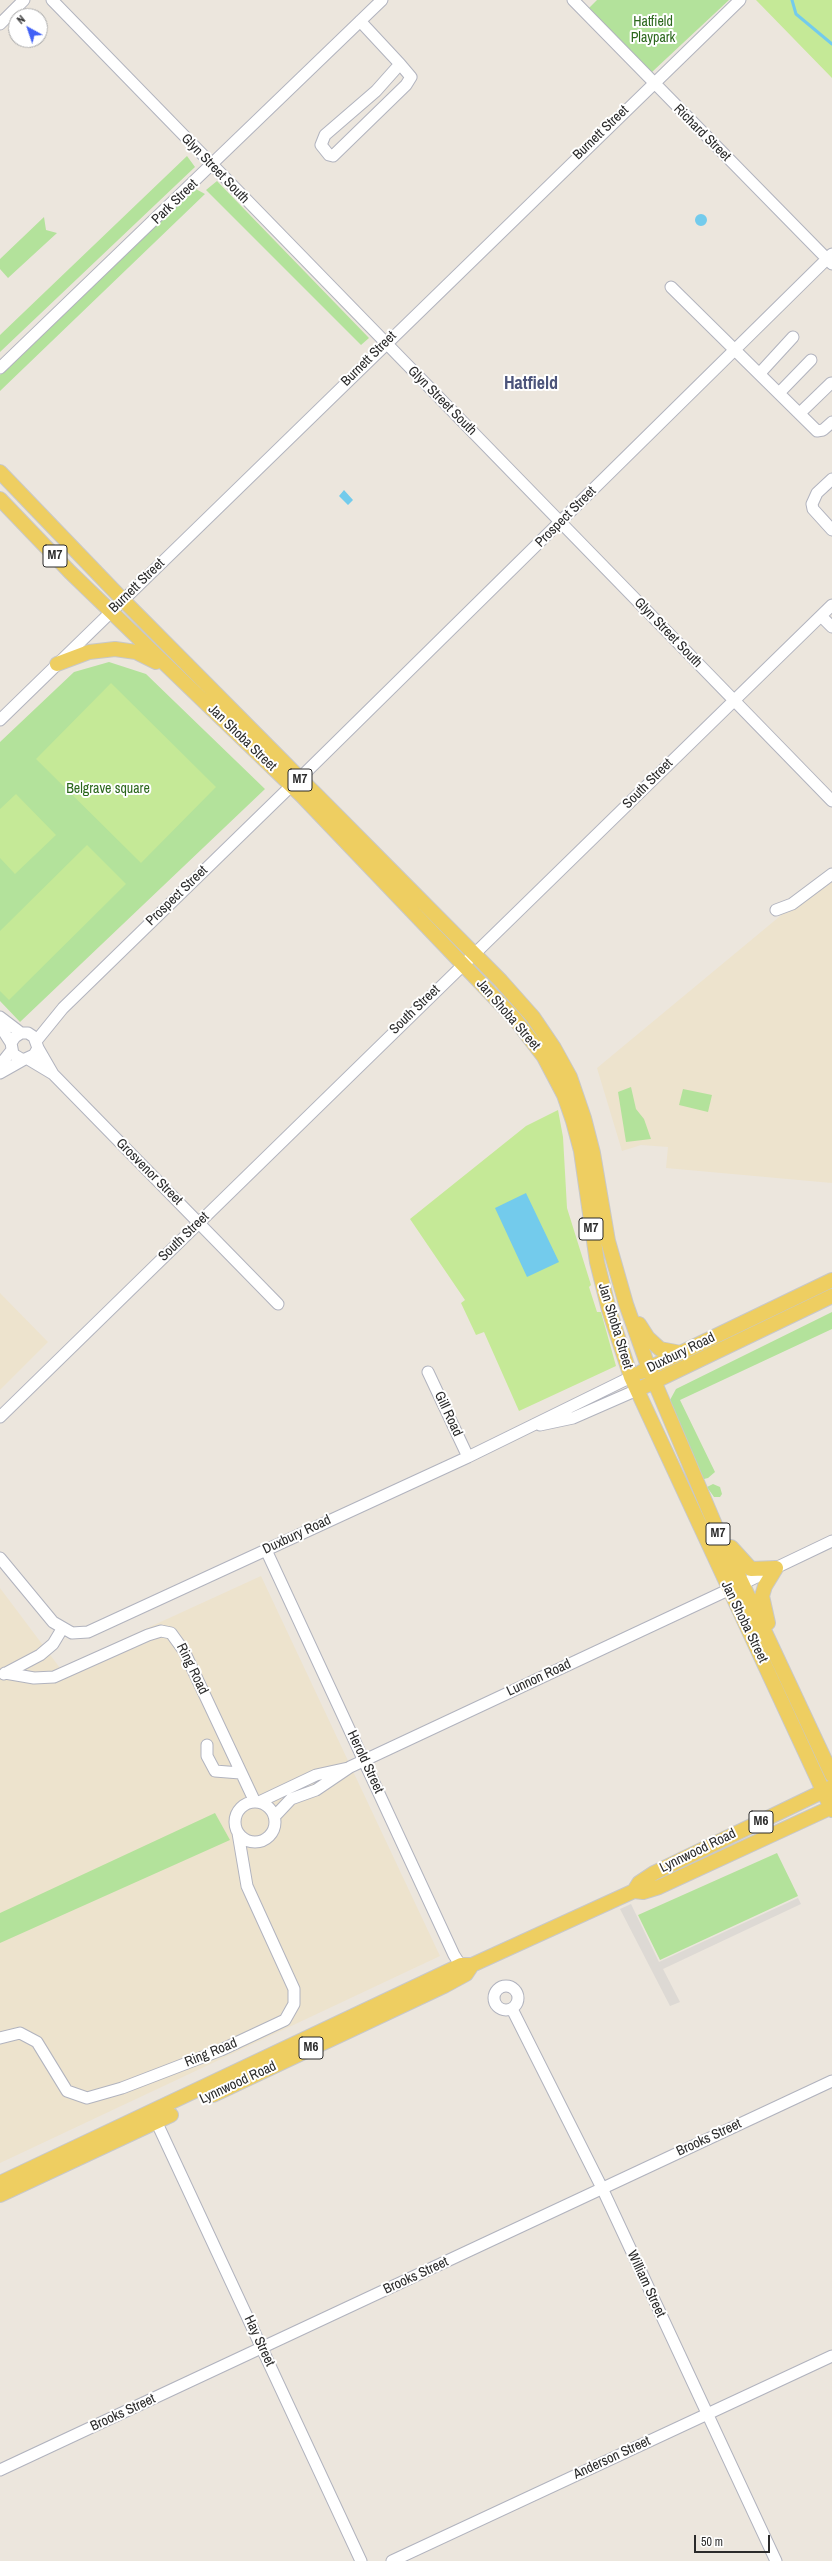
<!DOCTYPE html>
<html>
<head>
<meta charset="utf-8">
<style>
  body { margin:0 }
  #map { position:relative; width:832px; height:2561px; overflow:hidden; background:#ece6dd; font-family:"Archivo Narrow",sans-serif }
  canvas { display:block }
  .north { position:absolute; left:8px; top:8px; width:40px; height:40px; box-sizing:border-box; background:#fff; border:1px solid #aaa; border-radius:50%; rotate:320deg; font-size:11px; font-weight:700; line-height:16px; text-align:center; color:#2b2b2b }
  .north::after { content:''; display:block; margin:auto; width:14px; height:18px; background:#4161f6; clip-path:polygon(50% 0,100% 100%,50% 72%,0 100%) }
  .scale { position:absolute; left:694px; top:2535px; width:76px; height:18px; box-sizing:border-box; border:2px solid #2b2b2b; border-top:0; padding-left:5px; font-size:12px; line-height:14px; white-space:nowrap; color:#2b2b2b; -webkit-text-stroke:3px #fff; paint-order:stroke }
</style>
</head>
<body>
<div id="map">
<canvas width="832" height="2561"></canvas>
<div class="north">N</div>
<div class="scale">50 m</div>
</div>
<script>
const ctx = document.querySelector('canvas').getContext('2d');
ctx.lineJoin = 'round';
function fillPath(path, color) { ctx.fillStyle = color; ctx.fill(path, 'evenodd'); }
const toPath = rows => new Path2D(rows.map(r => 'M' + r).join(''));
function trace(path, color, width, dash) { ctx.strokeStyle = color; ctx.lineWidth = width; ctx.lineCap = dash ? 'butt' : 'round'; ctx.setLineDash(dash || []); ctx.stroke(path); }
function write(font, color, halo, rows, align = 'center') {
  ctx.font = font + ' "Archivo Narrow",sans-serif'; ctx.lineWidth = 4; ctx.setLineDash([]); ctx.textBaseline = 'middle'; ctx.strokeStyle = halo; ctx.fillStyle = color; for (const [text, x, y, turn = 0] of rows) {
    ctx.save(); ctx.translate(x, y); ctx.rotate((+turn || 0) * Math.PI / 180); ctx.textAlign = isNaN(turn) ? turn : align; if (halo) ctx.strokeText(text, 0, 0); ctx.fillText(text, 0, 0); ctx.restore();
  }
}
fillPath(toPath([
  [832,873,832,1183,666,1168,668,1147,641,1145,622,1151,597,1068],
  [0,1293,48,1342,0,1390],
  [261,1576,440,1956,0,2163,0,1588,60,1668]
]), '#ede3cd');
fillPath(toPath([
  [597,0,729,0,652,72,589,8],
  [187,156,195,167,0,352,0,335],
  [217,181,369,338,361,345,206,190],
  [194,188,205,194,0,391,0,375],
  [44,217,46,230,57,233,8,278,0,269,0,259],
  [109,662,146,674,265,789,20,1022,0,1001,0,742,74,672],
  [631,1087,636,1109,644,1119,651,1139,626,1142,618,1092],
  [683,1089,712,1095,708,1112,679,1105],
  [832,1312,832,1329,680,1400,715,1472,708,1478,700,1480,670,1400,676,1389],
  [713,1484,720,1487,722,1494,720,1497,714,1497,707,1487],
  [215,1813,230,1840,0,1943,0,1913],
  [777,1853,798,1896,660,1960,638,1915]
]), '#b3e29b');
fillPath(toPath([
  [756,0,832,0,832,78],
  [111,683,216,787,141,863,36,759],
  [16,794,56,835,15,874,0,858,0,809],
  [87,845,126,884,9,1000,0,991,0,931],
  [558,1110,563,1137,567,1208,591,1285,589,1287,597,1312,601,1312,616,1366,519,1411,484,1332,476,1335,461,1303,465,1300,410,1219,526,1126]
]), '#c5e997');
fillPath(toPath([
  [798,1898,801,1904,663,1969,680,2002,670,2006,620,1909,631,1904,659,1962]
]), '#ddd9d4');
fillPath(toPath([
  '695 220a6 6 0 1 1 12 0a6 6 0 1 1-12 0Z',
  [344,490,353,500,348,505,339,496],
  [526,1193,559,1262,527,1277,495,1208]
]), '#73cbec');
trace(toPath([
  [792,0,796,14,832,44]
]), '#73cbec', 3);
const minor = toPath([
  [52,0,832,801],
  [573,0,832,264],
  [360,21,400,64,376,91,325,135,321,145,329,155,333,156,406,85,411,77,400,64],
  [0,24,24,0],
  [671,287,817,431,823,430,832,422],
  [0,368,382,0],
  [760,373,793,337],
  [779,393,811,360],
  [800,413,831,383],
  [832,479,817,493,812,504,813,509,832,530],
  [821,616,832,627],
  [0,720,740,0],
  [299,779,832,254],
  [776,910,792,904,832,874],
  [0,1017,21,1033],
  [0,1026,11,1043],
  [37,1040,63,1008,291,786],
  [38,1048,34,1055,23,1060,13,1054,11,1043,15,1037,21,1033,28,1033,34,1037,38,1048,53,1074,278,1304],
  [28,1059,53,1074],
  [0,1065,12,1050],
  [0,1073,23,1060],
  [428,1372,468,1457],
  [0,1417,832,605],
  [540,1425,573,1418,637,1390],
  [266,1550,454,1955,465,1972],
  [0,1558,53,1622,72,1633,88,1632,468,1457,631,1377],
  [742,1584,832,1541],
  [5,1673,34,1678,54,1677,148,1635,161,1631,171,1633,184,1651,255,1802],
  [4,1674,40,1655,53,1644,62,1629],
  [207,1745,207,1756,215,1771,240,1773],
  '235 1822a20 20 0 1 1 40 0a20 20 0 1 1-40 0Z',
  [259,1802,316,1775,348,1768],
  [275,1816,291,1799,316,1790,350,1767,728,1590],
  '494 1998a12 12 0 1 1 24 0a12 12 0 1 1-24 0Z',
  [512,2009,602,2188,776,2561],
  [0,2038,20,2033,37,2042,67,2091,87,2098,122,2088,221,2050,285,2020,294,2004,294,1989,247,1886,238,1833],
  [156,2121,361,2561],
  [0,2470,832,2081],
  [392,2561,832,2356]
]);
const major = toPath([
  [0,472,123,600,501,981,533,1017,554,1048,570,1077,584,1118,593,1153,608,1241,626,1304,649,1369,719,1534,832,1775],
  [0,499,70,572,302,796,515,1019,544,1057,564,1095,573,1121,581,1151,597,1262,609,1310,631,1377,832,1810],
  [57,664,89,652,115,649,136,652,156,662],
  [639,1324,648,1338,660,1349,681,1353],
  [641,1372,832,1280],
  [637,1390,832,1296],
  [731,1547,751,1569,776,1568],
  [768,1623,762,1596,765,1586,776,1568],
  [634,1891,643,1892,659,1887,832,1807],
  [213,2095,444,1986,466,1974,472,1965],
  [0,2183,461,1965,472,1965,634,1891,639,1883,654,1873,832,1787],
  [0,2195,171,2115]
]);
trace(minor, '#b1b3be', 13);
trace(major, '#c8c8c8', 16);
trace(minor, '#fff', 11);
trace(major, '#eece61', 14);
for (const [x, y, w] of [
  [55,556,24],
  [300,780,24],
  [591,1229,24],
  [718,1534,24],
  [761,1822,24],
  [311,2048,24]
]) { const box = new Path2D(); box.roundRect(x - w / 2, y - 11, w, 22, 3); ctx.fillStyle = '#fff'; ctx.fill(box); trace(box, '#2b2b2b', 1); }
write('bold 13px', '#2b2b2b', null, [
  ["M7",55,556],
  ["M7",300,780],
  ["M7",591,1229],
  ["M7",718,1534],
  ["M6",761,1822],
  ["M6",311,2048]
]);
write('14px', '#2b671c', '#fff', [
  ["Hatfield",653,22],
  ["Playpark",653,38],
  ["Belgrave square",108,789]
]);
write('14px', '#2b2b2b', '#fff', [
  ["Burnett Street",601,133,-44],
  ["Richard Street",702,133,45],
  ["Glyn Street South",215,169,46],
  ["Park Street",175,202,-44],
  ["Burnett Street",369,359,-45],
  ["Glyn Street South",442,401,45],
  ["Prospect Street",566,517,-45],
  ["Burnett Street",137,586,-44],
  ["Glyn Street South",668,633,46],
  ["Jan Shoba Street",242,738,44],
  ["South Street",648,784,-45],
  ["Prospect Street",177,896,-44],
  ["South Street",415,1010,-44],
  ["Jan Shoba Street",508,1015,49],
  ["Grosvenor Street",149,1172,45],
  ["South Street",184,1237,-44],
  ["Jan Shoba Street",615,1326,73],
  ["Duxbury Road",681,1353,-26],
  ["Gill Road",448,1414,65],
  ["Duxbury Road",297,1535,-25],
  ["Jan Shoba Street",744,1622,64],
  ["Ring Road",192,1669,64],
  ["Lunnon Road",539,1678,-25],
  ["Herold Street",365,1762,65],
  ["Lynnwood Road",698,1851,-26],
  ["Ring Road",211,2053,-22],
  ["Lynnwood Road",238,2083,-25],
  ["Brooks Street",709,2138,-25],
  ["Brooks Street",416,2276,-25],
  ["William Street",646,2284,65],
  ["Hay Street",259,2341,65],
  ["Brooks Street",123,2413,-25],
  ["Anderson Street",612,2458,-25]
]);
write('bold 18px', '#4c547b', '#fff', [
  ["Hatfield",531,384]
]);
</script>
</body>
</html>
